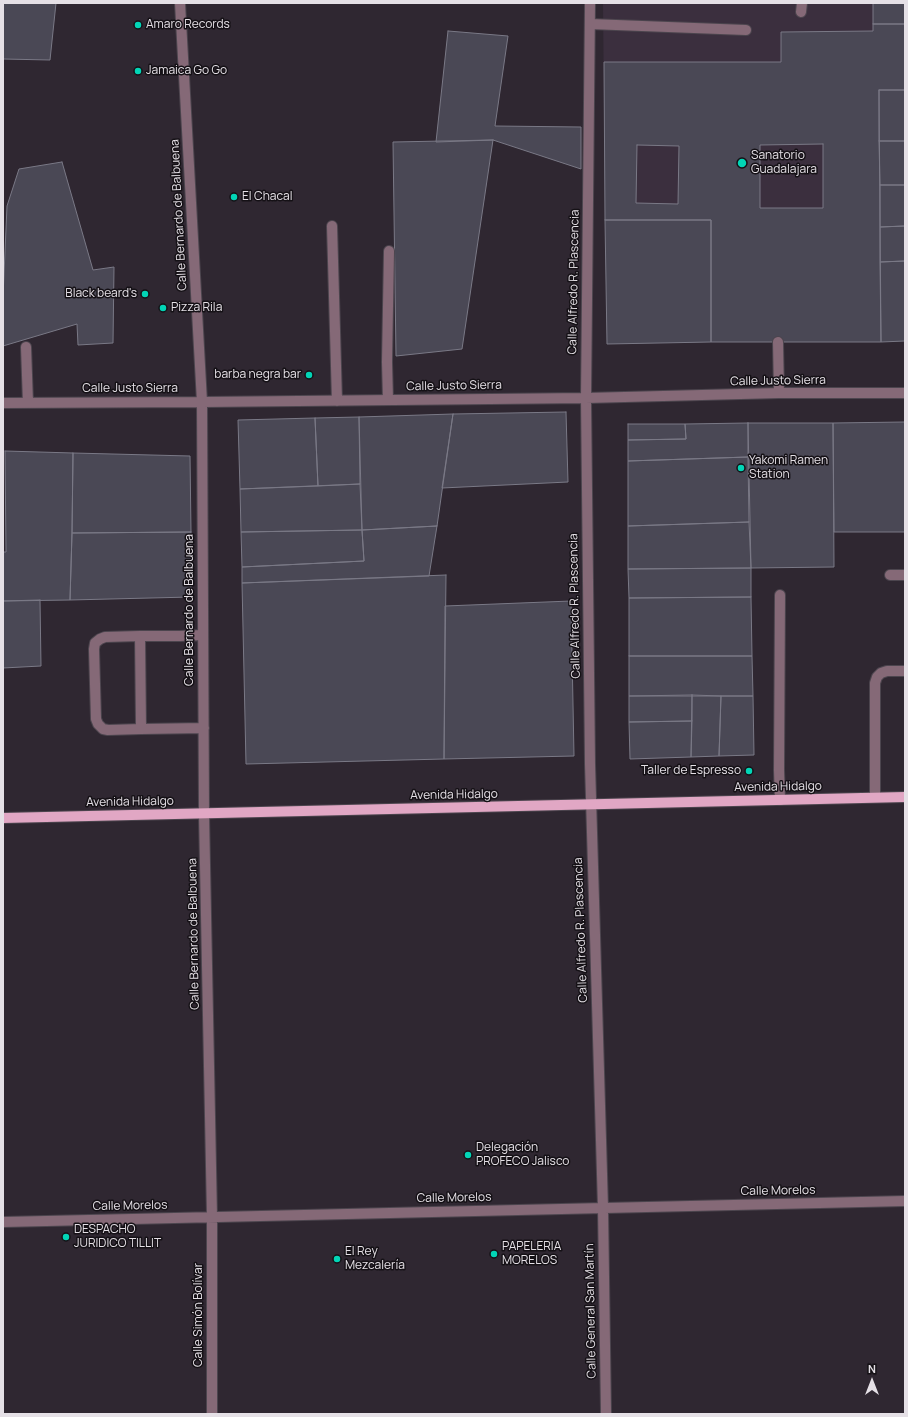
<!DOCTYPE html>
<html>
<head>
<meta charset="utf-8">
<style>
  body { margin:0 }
  #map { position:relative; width:908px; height:1417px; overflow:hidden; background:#2f2731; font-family:Manrope,sans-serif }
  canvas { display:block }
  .frame { position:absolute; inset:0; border:4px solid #e5e0e6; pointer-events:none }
  .north { position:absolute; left:852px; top:1361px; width:40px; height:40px; -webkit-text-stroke:3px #151116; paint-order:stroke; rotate:0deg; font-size:11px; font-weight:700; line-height:16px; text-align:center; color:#e5e0e6 }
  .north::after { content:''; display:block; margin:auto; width:14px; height:18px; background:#e5e0e6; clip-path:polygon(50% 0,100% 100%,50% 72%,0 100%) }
</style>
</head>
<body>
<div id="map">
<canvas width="908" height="1417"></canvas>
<div class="frame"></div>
<div class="north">N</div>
</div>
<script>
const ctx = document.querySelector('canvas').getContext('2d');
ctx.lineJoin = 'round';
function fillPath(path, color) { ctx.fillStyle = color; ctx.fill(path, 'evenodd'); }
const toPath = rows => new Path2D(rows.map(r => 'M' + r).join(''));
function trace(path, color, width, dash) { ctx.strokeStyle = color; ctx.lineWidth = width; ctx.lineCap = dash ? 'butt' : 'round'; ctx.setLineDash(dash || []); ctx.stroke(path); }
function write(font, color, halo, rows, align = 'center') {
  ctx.font = font + ' Manrope,sans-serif'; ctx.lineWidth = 3; ctx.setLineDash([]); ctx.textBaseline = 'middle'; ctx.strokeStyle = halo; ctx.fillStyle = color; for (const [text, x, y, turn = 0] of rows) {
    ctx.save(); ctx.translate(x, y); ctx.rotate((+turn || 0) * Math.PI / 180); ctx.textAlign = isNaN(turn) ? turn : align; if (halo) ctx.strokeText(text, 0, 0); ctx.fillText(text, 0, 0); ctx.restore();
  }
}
fillPath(toPath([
  [603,3,873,3,873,23,905,24,879,90,881,342,711,221,605,220]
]), '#3b2f3e');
const building = toPath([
  [3,3,56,3,50,60,3,59,3,3],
  [873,3,905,3,905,24,873,24,873,3],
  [873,24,905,24,905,90,879,90,881,342,711,342,711,220,605,220,604,62,781,62,781,32,873,31,873,24],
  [823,144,823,208,760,208,760,145,823,144],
  [637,145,679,146,678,204,636,203,637,145],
  [448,31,508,36,495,126,581,127,581,169,493,140,436,142,448,31],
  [879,90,905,90,905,141,879,141,879,90],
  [493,140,462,349,396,356,393,142,493,140],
  [879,141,905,141,905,185,880,185,879,141],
  [62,162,93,270,114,267,113,343,78,345,77,324,3,346,3,297,7,206,19,169,62,162],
  [880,185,905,185,905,226,880,227,880,185],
  [605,220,711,220,711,342,607,344,605,220],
  [905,226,905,261,880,262,880,227,905,226],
  [905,261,905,341,881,342,880,262,905,261],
  [566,412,568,482,442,488,453,414,566,412],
  [453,414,437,526,362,530,359,417,453,414],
  [359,417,360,484,318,486,315,418,359,417],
  [315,418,318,486,240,489,238,420,315,418],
  [905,422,905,532,834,532,833,423,905,422],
  [748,423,833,423,834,567,751,568,748,423],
  [748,423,748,457,628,461,628,440,686,439,685,424,748,423],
  [628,424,685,424,686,439,628,440,628,424],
  [5,451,73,453,72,533,70,600,3,601,3,552,6,552,5,451],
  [73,453,190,456,191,532,72,533,73,453],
  [748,457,749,522,628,526,628,461,748,457],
  [360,484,362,530,241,532,240,489,360,484],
  [749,522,751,568,628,569,628,526,749,522],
  [437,526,429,576,242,583,242,567,364,561,362,530,437,526],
  [362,530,364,561,242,567,241,532,362,530],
  [191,532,191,597,70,600,72,533,191,532],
  [751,568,751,597,629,598,628,569,751,568],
  [446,575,444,759,246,764,242,583,446,575],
  [751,597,752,656,629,656,629,598,751,597],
  [40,600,41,666,3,668,3,601,40,600],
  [571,601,574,756,444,759,445,606,571,601],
  [629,656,752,656,753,696,629,696,629,656],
  [692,695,721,696,719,756,691,757,692,695],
  [692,695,692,721,629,722,629,696,692,695],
  [721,696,753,696,754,755,719,756,721,696],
  [692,721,691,757,630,759,629,722,692,721]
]);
fillPath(building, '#4a4855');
trace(building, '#7a7986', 1);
const minor = toPath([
  [180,3,202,402,204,814,212,1217,212,1414],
  [590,3,586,398,590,764,603,1208,606,1414],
  [801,12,802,3],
  [590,24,746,30],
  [332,226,337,401],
  [778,342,779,393],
  [26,347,28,403],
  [388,400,387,362,389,251],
  [3,403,202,402,586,398,779,393,905,393],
  [890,575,905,575],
  [780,595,779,770,780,800],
  [140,636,141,729,108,730,103,729,98,724,96,719,94,649,95,643,100,639,105,637,140,636,180,636,203,635],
  [141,729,204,728],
  [875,797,875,683,877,677,881,673,887,671,905,671],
  [3,1222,905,1201]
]);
const major = toPath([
  [3,818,905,797]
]);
trace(minor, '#4c454e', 12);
trace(major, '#4c454e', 12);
trace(minor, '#856977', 10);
trace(major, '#e1a7c4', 10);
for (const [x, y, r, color] of [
  [138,25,4,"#02d5b6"],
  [138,71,4,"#02d5b6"],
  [742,163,5,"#02d5b6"],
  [234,197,4,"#02d5b6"],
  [145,294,4,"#02d5b6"],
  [163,308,4,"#02d5b6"],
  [309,375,4,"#02d5b6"],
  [741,468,4,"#02d5b6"],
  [749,771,4,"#02d5b6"],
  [468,1155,4,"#02d5b6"],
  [66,1237,4,"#02d5b6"],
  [494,1254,4,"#02d5b6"],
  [337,1259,4,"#02d5b6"]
]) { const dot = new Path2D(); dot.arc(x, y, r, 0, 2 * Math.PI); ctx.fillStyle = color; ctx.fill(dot); trace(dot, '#151116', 1.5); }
write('12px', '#e5e0e6', '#151116', [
  ["Amaro Records",146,25],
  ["Jamaica Go Go",146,71],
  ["Sanatorio",751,156],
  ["Guadalajara",751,170],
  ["El Chacal",242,197],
  ["Black beard's",137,294,"right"],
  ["Pizza Rila",171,308],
  ["barba negra bar",301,375,"right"],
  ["Yakomi Ramen",749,461],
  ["Station",749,475],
  ["Taller de Espresso",741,771,"right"],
  ["Delegación",476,1148],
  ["PROFECO Jalisco",476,1162],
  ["DESPACHO",74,1230],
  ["JURIDICO TILLIT",74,1244],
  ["PAPELERIA",502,1247],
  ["MORELOS",502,1261],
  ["El Rey",345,1252],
  ["Mezcalería",345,1266]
], 'left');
write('12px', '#e5e0e6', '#151116', [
  ["Calle Bernardo de Balbuena",179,215,-93],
  ["Calle Alfredo R. Plascencia",574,282,-89],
  ["Calle Justo Sierra",778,381,-1],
  ["Calle Justo Sierra",454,386,-1],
  ["Calle Justo Sierra",130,389],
  ["Calle Alfredo R. Plascencia",575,606,-91],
  ["Calle Bernardo de Balbuena",190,610,-90],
  ["Avenida Hidalgo",778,787,-1],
  ["Avenida Hidalgo",454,795,-1],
  ["Avenida Hidalgo",130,802,-1],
  ["Calle Alfredo R. Plascencia",581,930,-92],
  ["Calle Bernardo de Balbuena",194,934,-91],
  ["Calle Morelos",778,1191,-1],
  ["Calle Morelos",454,1198,-1],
  ["Calle Morelos",130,1206,-1],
  ["Calle General San Martín",591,1311,-91],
  ["Calle Simón Bolívar",199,1315,-90]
]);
</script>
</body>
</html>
